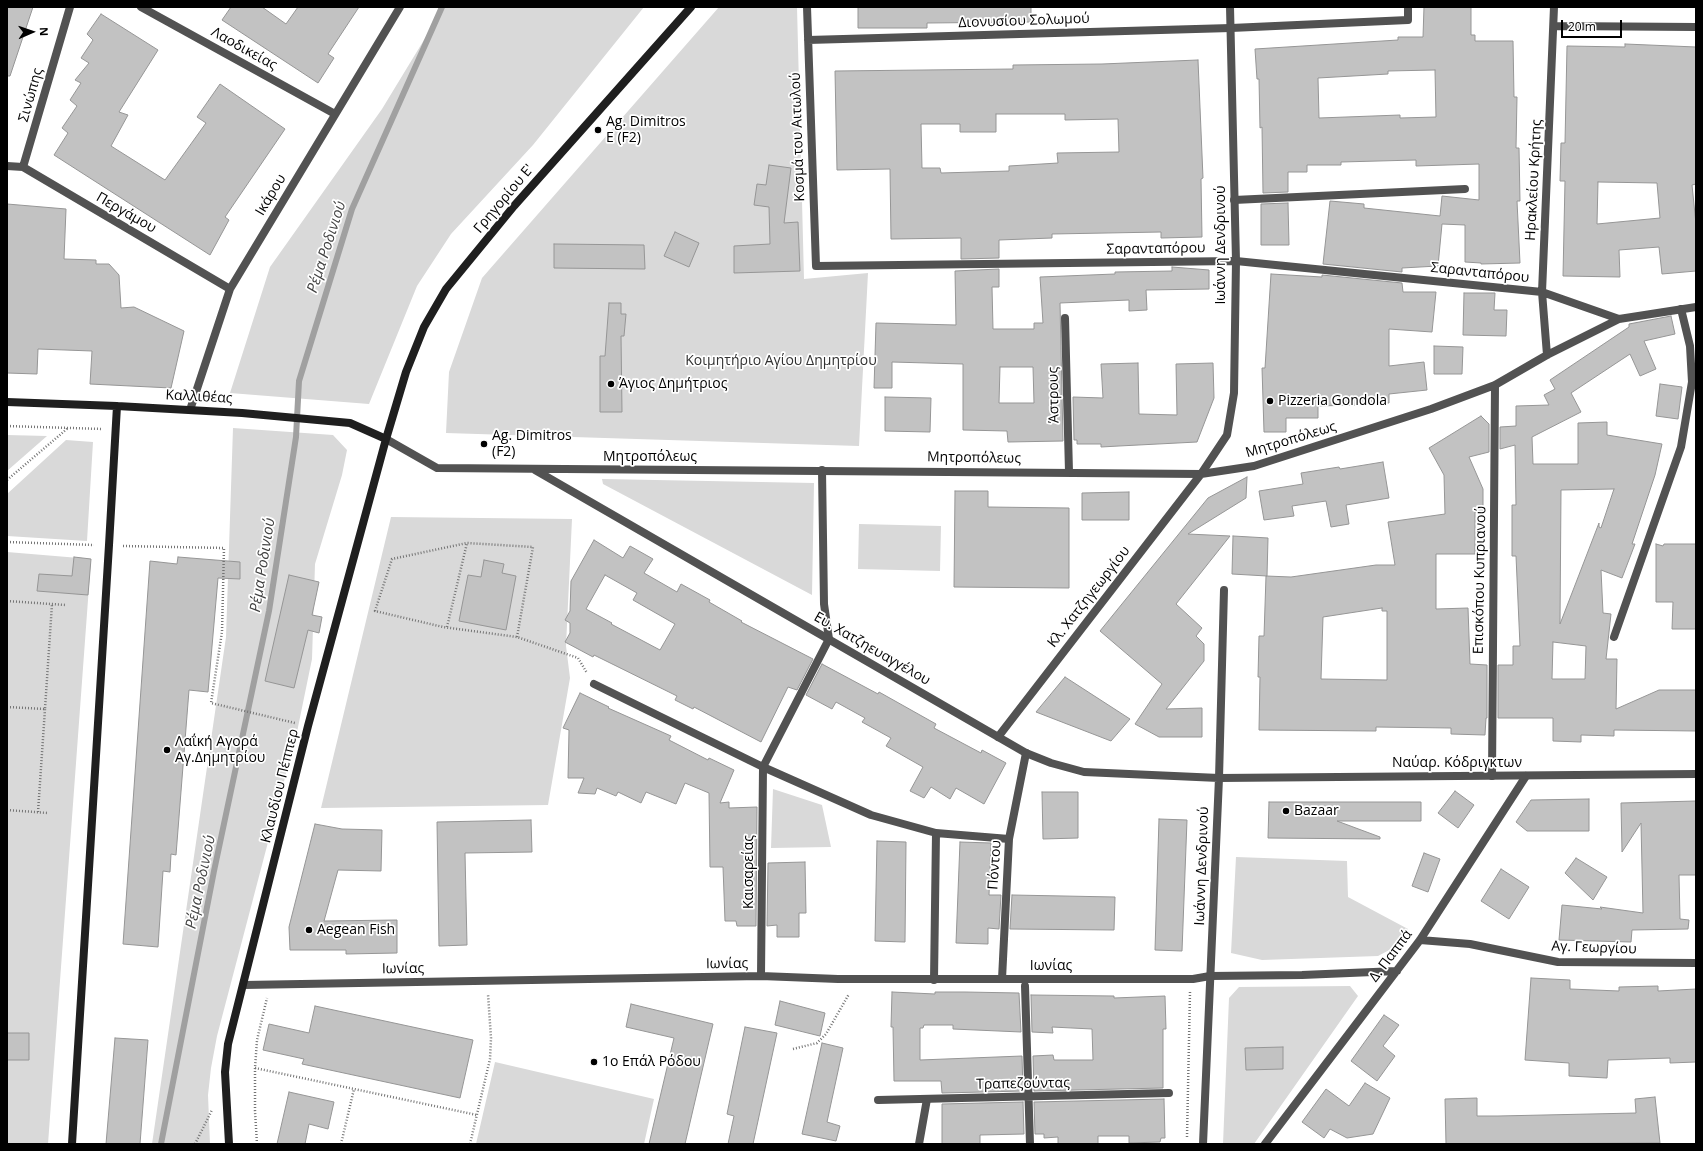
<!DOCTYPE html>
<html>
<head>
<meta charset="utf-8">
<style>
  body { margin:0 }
  #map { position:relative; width:1703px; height:1151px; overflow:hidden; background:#fff; font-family:"Open Sans",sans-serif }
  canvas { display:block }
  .frame { position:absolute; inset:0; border:8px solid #000; pointer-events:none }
  .north { position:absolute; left:12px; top:12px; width:40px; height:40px; -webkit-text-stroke:3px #fff; paint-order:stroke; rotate:88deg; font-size:11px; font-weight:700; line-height:16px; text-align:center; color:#000 }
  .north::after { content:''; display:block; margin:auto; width:14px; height:18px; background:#000; clip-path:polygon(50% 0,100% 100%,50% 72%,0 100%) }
  .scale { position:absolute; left:1561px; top:20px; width:61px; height:18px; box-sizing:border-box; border:2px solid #000; border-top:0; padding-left:5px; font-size:12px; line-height:14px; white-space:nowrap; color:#000; -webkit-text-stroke:3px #fff; paint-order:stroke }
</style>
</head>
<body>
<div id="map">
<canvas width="1703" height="1151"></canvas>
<div class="frame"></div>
<div class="north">N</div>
<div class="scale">20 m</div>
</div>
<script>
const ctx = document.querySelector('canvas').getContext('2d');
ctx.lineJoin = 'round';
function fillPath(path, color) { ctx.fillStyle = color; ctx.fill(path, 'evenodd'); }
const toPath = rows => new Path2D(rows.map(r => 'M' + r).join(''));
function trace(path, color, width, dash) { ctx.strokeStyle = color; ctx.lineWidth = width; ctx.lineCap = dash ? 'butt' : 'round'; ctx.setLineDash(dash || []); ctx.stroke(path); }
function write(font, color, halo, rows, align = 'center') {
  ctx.font = font + ' "Open Sans",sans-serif'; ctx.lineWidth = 3.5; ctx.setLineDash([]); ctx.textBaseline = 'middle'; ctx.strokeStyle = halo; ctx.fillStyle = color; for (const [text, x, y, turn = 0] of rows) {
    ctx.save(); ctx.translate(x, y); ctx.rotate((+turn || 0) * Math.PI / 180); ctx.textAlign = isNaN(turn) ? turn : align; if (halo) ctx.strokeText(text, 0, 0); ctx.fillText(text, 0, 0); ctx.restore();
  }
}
fillPath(toPath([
  [444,7,644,7,533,145,451,234,417,286,369,404,230,393,270,267,382,109],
  [719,7,797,7,804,279,868,273,859,446,446,433,449,372,482,278],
  [233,428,333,435,347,450,342,475,315,564,312,659,297,732,217,1036,211,1068,208,1095,210,1144,152,1144,226,637],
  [7,435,47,436,7,471],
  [66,440,93,442,87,541,7,536,7,494],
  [602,479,814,483,812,595,603,484],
  [391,517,572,519,566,646,570,678,548,805,321,808],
  [859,524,941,526,940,571,858,569],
  [7,552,91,559,48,1144,7,1144],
  [773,789,822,805,831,847,771,848],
  [1236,857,1347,861,1348,897,1408,929,1395,947,1378,956,1262,960,1231,953],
  [1350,986,1358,996,1254,1144,1223,1144,1229,998,1239,987],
  [495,1062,654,1099,644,1144,476,1144]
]), '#d9d9d9');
trace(toPath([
  [161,1144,214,871,269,611,296,437,299,381,352,209,442,7]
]), '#a0a0a0', 6);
const building = toPath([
  [7,7,33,7,10,76,7,76,7,7],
  [231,7,262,7,286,24,298,7,359,7,328,54,334,58,318,83,222,20,231,7],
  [858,7,1031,7,1031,22,927,23,927,28,858,28,858,7],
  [1424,7,1471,7,1471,35,1475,35,1475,41,1513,41,1514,97,1517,97,1516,148,1519,148,1520,201,1517,201,1520,263,1481,264,1481,263,1465,262,1465,225,1442,224,1438,266,1402,268,1402,272,1323,264,1330,201,1364,204,1364,208,1440,216,1442,196,1479,200,1479,164,1416,166,1416,160,1341,162,1341,165,1307,165,1307,172,1288,172,1288,192,1263,193,1262,127,1260,128,1259,79,1257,79,1255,49,1398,40,1398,37,1423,37,1424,7],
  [1435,70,1436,117,1400,118,1400,115,1319,118,1318,78,1388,74,1388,71,1435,70],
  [101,14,158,50,119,112,128,115,111,146,165,180,206,123,197,117,220,84,285,129,225,217,229,220,210,255,54,155,68,133,62,128,77,106,70,100,81,83,75,80,89,63,81,58,93,40,87,34,101,14],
  [1625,44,1696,47,1696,184,1692,185,1696,224,1696,271,1662,274,1659,247,1619,250,1620,277,1563,276,1565,181,1560,181,1561,143,1565,143,1567,46,1625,47,1625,44],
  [1598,182,1657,183,1660,218,1597,224,1598,182],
  [1198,60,1203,178,1201,179,1202,237,1161,238,1161,232,1052,234,1052,238,999,240,999,258,961,259,961,238,891,239,890,169,837,170,835,71,1013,69,1013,65,1102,64,1198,60],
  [996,114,1065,114,1065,120,1118,119,1119,152,1057,153,1058,163,1009,166,1009,171,941,173,940,168,922,168,921,124,960,124,960,132,996,132,996,114],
  [769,165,791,168,784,223,798,222,800,271,734,273,734,246,770,244,769,207,754,205,757,184,766,185,769,165],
  [1288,203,1289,245,1261,245,1261,204,1288,203],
  [7,204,66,209,64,259,96,260,96,264,109,264,119,275,121,308,134,307,184,331,171,388,90,384,92,351,38,349,37,374,7,373,7,204],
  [675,232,699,243,689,267,664,256,675,232],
  [554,244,644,245,645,269,554,268,554,244],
  [1172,267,1209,270,1209,289,1146,290,1147,310,1129,311,1129,300,1060,303,1063,441,1008,442,1007,431,963,430,963,364,892,362,892,388,874,388,876,323,956,325,955,271,999,269,999,287,992,287,993,329,1034,329,1034,323,1043,323,1040,277,1115,274,1115,272,1172,271,1172,267],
  [1000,367,1033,367,1034,403,999,403,1000,367],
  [1271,274,1322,277,1322,275,1402,283,1403,292,1436,292,1432,332,1389,329,1389,366,1424,362,1427,390,1389,394,1389,403,1355,403,1355,405,1318,406,1318,418,1286,418,1286,432,1264,432,1262,368,1265,368,1271,274],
  [1464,293,1495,293,1494,310,1507,310,1506,336,1463,335,1464,293],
  [609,303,621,303,621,314,626,314,624,336,621,336,622,412,600,412,600,356,605,356,609,303],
  [1671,316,1675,334,1644,341,1656,369,1640,376,1630,354,1571,393,1581,412,1532,437,1533,464,1578,464,1578,423,1607,422,1607,435,1662,444,1655,475,1632,544,1635,544,1622,578,1601,570,1603,613,1611,614,1606,659,1617,659,1616,709,1659,690,1696,690,1696,731,1614,730,1614,736,1581,735,1581,742,1553,741,1553,718,1498,718,1498,665,1513,665,1513,646,1520,646,1516,556,1512,556,1512,505,1516,505,1515,445,1500,449,1500,427,1516,426,1516,406,1549,405,1544,395,1555,389,1550,380,1629,327,1629,324,1671,316],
  [1614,489,1601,528,1599,527,1599,523,1560,624,1561,490,1614,489],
  [1553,642,1586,646,1585,679,1552,679,1553,642],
  [1434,346,1463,347,1462,374,1434,374,1434,346],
  [1138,363,1139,414,1177,415,1176,364,1213,363,1214,398,1197,442,1119,446,1101,447,1101,444,1077,444,1077,440,1074,440,1073,397,1103,398,1101,364,1138,363],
  [1660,384,1682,387,1678,419,1656,416,1660,384],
  [885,397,931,398,930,432,885,431,885,397],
  [1481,416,1489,424,1489,452,1469,457,1483,489,1483,512,1475,512,1475,554,1436,554,1436,609,1468,608,1470,664,1487,665,1487,718,1486,718,1485,735,1451,734,1451,728,1376,727,1376,731,1259,730,1260,677,1258,677,1259,636,1264,636,1266,576,1291,577,1376,565,1395,565,1388,522,1445,514,1444,475,1429,448,1481,416],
  [1382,608,1382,611,1387,611,1387,680,1321,679,1323,617,1382,608],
  [1383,462,1389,498,1346,505,1349,524,1331,527,1326,501,1292,506,1294,516,1264,520,1259,491,1303,484,1301,473,1339,467,1340,469,1383,462],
  [1247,477,1246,498,1188,534,1230,536,1176,604,1202,628,1196,636,1204,644,1204,661,1166,709,1202,708,1202,737,1159,737,1135,724,1162,684,1100,631,1208,498,1247,477],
  [955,491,988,491,988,507,1069,508,1069,588,954,587,955,491],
  [1129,492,1129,520,1082,520,1082,493,1129,492],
  [1233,536,1268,538,1267,576,1232,574,1233,536],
  [594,540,623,558,630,546,653,559,644,573,677,592,681,584,710,600,709,602,742,621,741,622,813,659,797,690,788,687,761,742,694,707,693,709,675,700,677,696,594,655,593,657,565,642,570,633,570,623,565,620,570,611,571,581,594,540],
  [605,575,637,593,633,600,675,624,660,650,611,624,612,623,586,609,605,575],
  [1656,544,1663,546,1664,544,1696,544,1696,629,1672,629,1673,602,1656,602,1656,544],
  [74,557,91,559,88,595,37,591,39,574,72,576,74,557],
  [178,557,240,562,240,579,218,578,208,692,189,690,176,855,171,854,170,872,163,871,158,947,123,944,150,561,177,564,178,557],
  [484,560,504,564,502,573,516,576,506,630,459,621,468,575,481,577,484,560],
  [289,575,319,582,312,615,322,617,319,633,308,630,294,688,265,681,289,575],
  [822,664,878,694,879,692,936,724,934,728,981,753,982,750,1006,763,984,804,956,788,950,799,931,787,924,798,910,791,923,767,886,746,891,738,862,722,865,718,836,702,832,709,806,695,822,664],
  [1065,677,1130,719,1111,741,1036,712,1065,677],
  [580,693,609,707,608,708,671,736,669,740,708,760,709,758,734,770,720,803,729,802,729,808,757,807,756,926,737,926,736,921,725,921,723,867,710,867,709,793,685,783,676,804,646,792,641,803,618,792,616,796,597,788,595,794,578,793,584,778,568,778,569,730,563,728,580,693],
  [1455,791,1474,805,1458,828,1438,813,1455,791],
  [1042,792,1078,792,1078,838,1043,839,1042,792],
  [1589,799,1589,831,1527,831,1516,822,1531,800,1589,799],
  [1696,801,1696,875,1679,875,1680,919,1689,920,1688,929,1632,930,1631,942,1559,940,1562,905,1602,909,1600,907,1643,913,1641,823,1622,852,1621,803,1696,801],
  [1269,802,1421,802,1421,821,1337,821,1380,837,1380,839,1268,838,1269,802],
  [1159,819,1187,820,1182,951,1155,950,1159,819],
  [531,820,532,852,465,853,467,945,439,946,437,822,531,820],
  [315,824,342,829,382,830,381,871,338,870,324,921,397,920,397,953,346,954,346,950,290,950,289,927,315,824],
  [877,841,906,842,905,942,875,941,877,841],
  [960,842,991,843,989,895,1001,895,999,929,988,928,988,944,956,943,960,842],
  [1424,853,1440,859,1428,892,1412,886,1424,853],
  [1576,858,1607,877,1593,900,1565,873,1576,858],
  [805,862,806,913,799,913,799,937,777,937,777,925,767,926,768,863,805,862],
  [1501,869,1529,887,1509,919,1481,901,1501,869],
  [1012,895,1115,897,1114,930,1010,929,1012,895],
  [1531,978,1570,980,1570,989,1619,991,1619,987,1658,986,1658,991,1696,989,1696,1062,1670,1063,1670,1058,1608,1060,1607,1078,1569,1076,1569,1063,1525,1060,1531,978],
  [892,992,935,994,935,992,965,992,1019,993,1021,1032,953,1029,953,1025,924,1025,923,1028,920,1028,920,1060,1022,1056,1023,1091,942,1093,941,1081,894,1081,893,1027,891,1027,892,992],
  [1031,995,1114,996,1114,998,1165,996,1166,1029,1163,1029,1163,1088,1034,1091,1033,1056,1053,1055,1054,1060,1093,1060,1092,1029,1052,1027,1053,1033,1032,1032,1031,995],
  [780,1001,825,1013,820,1036,775,1025,780,1001],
  [631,1004,713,1024,685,1144,649,1144,674,1038,626,1027,631,1004],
  [315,1006,473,1040,460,1098,302,1064,304,1059,263,1050,269,1024,309,1033,315,1006],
  [1384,1015,1399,1025,1383,1046,1395,1056,1377,1081,1351,1061,1384,1015],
  [745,1027,777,1033,753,1144,728,1144,734,1116,727,1114,745,1027],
  [7,1033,29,1033,29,1060,7,1060,7,1033],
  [115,1038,148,1040,140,1144,106,1144,115,1038],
  [822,1043,843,1048,827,1122,840,1126,836,1141,802,1134,822,1043],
  [1283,1047,1283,1069,1246,1070,1245,1048,1283,1047],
  [1365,1083,1390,1098,1373,1134,1347,1138,1330,1129,1324,1138,1302,1122,1326,1089,1349,1106,1365,1083],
  [289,1092,334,1102,328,1129,309,1124,305,1144,277,1144,289,1092],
  [1655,1097,1660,1143,1446,1144,1445,1099,1477,1098,1477,1116,1498,1116,1636,1113,1635,1099,1655,1097],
  [1164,1099,1165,1138,1161,1138,1160,1142,1129,1143,1129,1136,1098,1136,1098,1144,1058,1144,1058,1137,1044,1138,1044,1134,1035,1134,1034,1102,1164,1099],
  [1023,1102,1024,1134,980,1135,980,1144,942,1144,942,1104,1023,1102]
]);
fillPath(building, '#c2c2c2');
trace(building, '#969696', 1);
trace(toPath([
  [7,426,102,429],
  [7,480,68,428],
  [7,542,94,545],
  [123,546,224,548,222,632,211,703,295,723],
  [7,601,66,605],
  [447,627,467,543],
  [517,637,533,547,467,543,392,559,375,611,443,627,517,637,578,658,587,673],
  [7,707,45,709,52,604],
  [7,810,48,813],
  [38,812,45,709],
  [793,1049,817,1043,826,1034,849,994],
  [255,1068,477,1115],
  [1187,1137,1190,992],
  [195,1144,212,1110],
  [257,1144,255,1111,255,1068,257,1040,267,998],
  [341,1144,354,1089],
  [470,1144,490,1059,491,1038,488,994]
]), '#747474', 2.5, [1, 2]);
trace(toPath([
  [1234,200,1465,189],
  [1065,318,1069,472],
  [1614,637,1681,447,1692,382,1690,346,1681,309],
  [919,1144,927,1099]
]), '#525252', 8);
trace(toPath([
  [141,7,335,114],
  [807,7,816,266,1236,261,1542,292,1619,319],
  [1554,26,1696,27],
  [808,40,1231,28,1408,20,1408,7],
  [7,166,23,167,230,289],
  [23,167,70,7],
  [1547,355,1542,292,1554,7],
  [190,410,230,289,400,7],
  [594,684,763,767,871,815,936,833,1009,839],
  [998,737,1201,474,1254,466,1431,409,1495,385,1547,355,1619,319,1696,307],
  [1492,776,1495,385],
  [1219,778,1224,590],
  [1420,940,1470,944,1558,962,1696,963],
  [761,976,763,767,829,639,824,604,822,470],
  [1002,979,1009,839,1026,753],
  [934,980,936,833],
  [244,985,761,976,838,979,1193,979,1210,976,1302,975,1397,971],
  [1025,986,1030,1144],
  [878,1100,1169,1093],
  [1265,1144,1420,940,1526,776]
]), '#525252', 8);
trace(toPath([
  [386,439,437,468,1201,474,1227,435,1234,393,1236,261,1230,7],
  [535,470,1026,753,1051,763,1084,772,1219,778,1696,774],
  [1203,1144,1219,778]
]), '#525252', 8);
trace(toPath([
  [7,402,117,406,242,413,350,423,386,439],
  [72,1144,109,545,117,406],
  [229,1144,225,1072,228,1044,308,726,386,439,406,372,424,327,446,289,514,206,691,7]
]), '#1f1f1f', 8);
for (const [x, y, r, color] of [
  [598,130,4,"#000"],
  [611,384,4,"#000"],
  [1270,401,4,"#000"],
  [484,444,4,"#000"],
  [167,750,4,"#000"],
  [1286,811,4,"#000"],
  [309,930,4,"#000"],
  [594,1062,4,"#000"]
]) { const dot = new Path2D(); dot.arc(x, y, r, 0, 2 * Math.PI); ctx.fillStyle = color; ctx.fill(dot); trace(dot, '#fff', 1.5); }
write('14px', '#000', '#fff', [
  ["Διονυσίου Σολωμού",1024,21,-2],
  ["Λαοδικείας",244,49,29],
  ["Σινώπης",31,95,-74],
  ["Κοσμά του Αιτωλού",798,137,-92],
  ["Ηρακλείου Κρήτης",1534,180,-87],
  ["Ικάρου",271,195,-59],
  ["Γρηγορίου Ε'",504,199,-50],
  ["Περγάμου",126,213,30],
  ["Ιωάννη Δενδρινού",1221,245,-90],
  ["Σαρανταπόρου",1156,249,-1],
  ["Σαρανταπόρου",1480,273,6],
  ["Άστρους",1054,395,-91],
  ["Καλλιθέας",199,397,3],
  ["Μητροπόλεως",1291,440,-17],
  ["Μητροπόλεως",650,457],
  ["Μητροπόλεως",974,458,1],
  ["Επισκόπου Κυπριανού",1480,580,-89],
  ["Κλ. Χατζηγεωργίου",1089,597,-52],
  ["Ευ. Χατζηευαγγέλου",872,649,30],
  ["Ναύαρ. Κόδριγκτων",1457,763],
  ["Κλαυδίου Πέππερ",280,786,-76],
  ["Πόντου",995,865,-86],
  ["Ιωάννη Δενδρινού",1202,866,-88],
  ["Καισαρείας",749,872,-90],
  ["Αγ. Γεωργίου",1594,948,2],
  ["Δ. Παππά",1391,956,-53],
  ["Ιωνίας",727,964,-1],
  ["Ιωνίας",1051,966],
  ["Ιωνίας",403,969,-1],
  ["Τραπεζούντας",1023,1084,-1]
]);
write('14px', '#000', '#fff', [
  ["Ag. Dimitros",606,122],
  ["E (F2)",606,138],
  ["Άγιος Δημήτριος",619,384],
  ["Pizzeria Gondola",1278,401],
  ["Ag. Dimitros",492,436],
  ["(F2)",492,452],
  ["Λαΐκή Αγορά",175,742],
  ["Αγ.Δημητρίου",175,758],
  ["Bazaar",1294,811],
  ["Aegean Fish",317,930],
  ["1ο Επάλ Ρόδου",602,1062]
], 'left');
write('14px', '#303030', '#fff', [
  ["Κοιμητήριο Αγίου Δημητρίου",781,361]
]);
write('italic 15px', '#414141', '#fff', [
  ["Ρέμα Ροδινιού",327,247,-72],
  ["Ρέμα Ροδινιού",263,565,-81],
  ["Ρέμα Ροδινιού",201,882,-78]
]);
</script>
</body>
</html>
